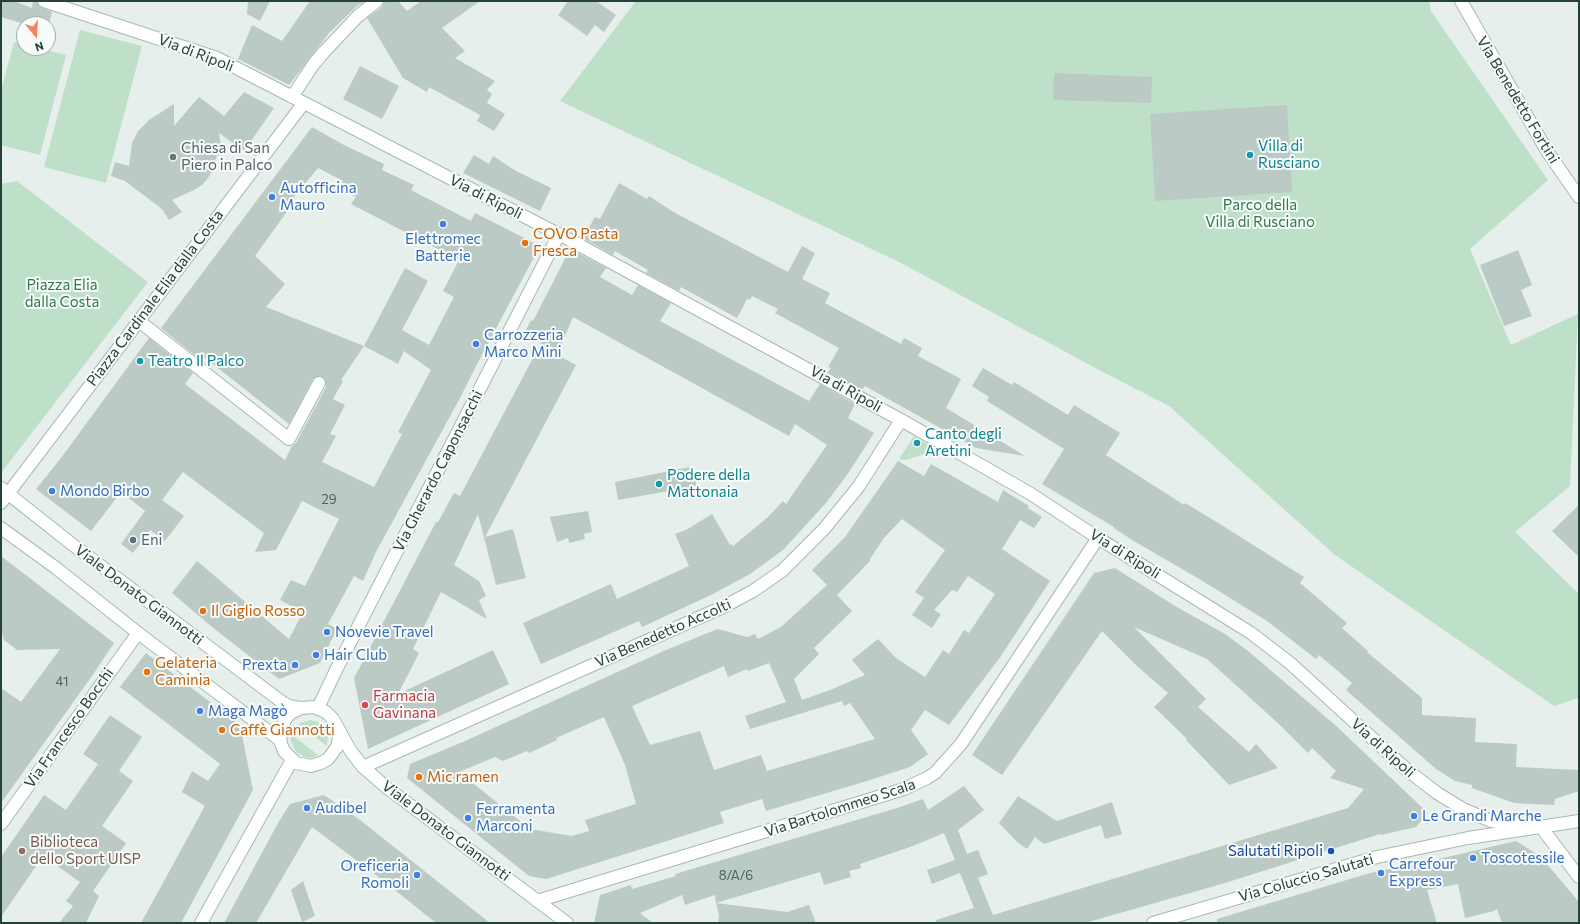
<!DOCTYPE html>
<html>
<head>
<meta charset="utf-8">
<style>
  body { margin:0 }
  #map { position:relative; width:1580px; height:924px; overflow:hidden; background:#e6efeb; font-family:Commissioner,sans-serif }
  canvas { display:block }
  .frame { position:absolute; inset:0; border:2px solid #24423a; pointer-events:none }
  .north { position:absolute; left:16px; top:16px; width:40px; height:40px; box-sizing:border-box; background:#f7fbf9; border:1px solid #a3b1ad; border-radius:50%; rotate:162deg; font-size:11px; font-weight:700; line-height:16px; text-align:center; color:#24423a }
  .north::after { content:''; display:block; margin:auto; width:14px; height:18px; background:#f4845f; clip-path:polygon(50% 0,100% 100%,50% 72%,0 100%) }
</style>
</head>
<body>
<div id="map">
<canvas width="1580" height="924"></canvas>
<div class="frame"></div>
<div class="north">N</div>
</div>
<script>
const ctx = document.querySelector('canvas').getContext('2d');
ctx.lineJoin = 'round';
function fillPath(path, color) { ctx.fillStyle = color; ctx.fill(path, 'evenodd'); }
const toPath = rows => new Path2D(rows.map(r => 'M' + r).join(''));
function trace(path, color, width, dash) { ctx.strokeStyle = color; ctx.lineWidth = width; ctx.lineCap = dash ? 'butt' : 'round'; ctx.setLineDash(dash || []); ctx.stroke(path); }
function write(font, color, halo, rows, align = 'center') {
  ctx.font = font + ' Commissioner,sans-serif'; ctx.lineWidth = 4; ctx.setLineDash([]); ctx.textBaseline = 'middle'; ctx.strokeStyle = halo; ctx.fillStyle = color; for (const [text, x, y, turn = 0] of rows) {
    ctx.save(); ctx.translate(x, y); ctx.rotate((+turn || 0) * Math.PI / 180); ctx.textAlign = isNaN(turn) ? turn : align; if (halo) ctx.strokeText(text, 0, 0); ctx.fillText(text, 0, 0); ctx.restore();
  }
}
fillPath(toPath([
  [636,1,1429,1,1431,11,1548,180,1470,249,1511,345,1578,314,1570,486,1515,532,1579,594,1579,698,1554,706,1335,555,1169,406,1099,370,899,262,560,101],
  [80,30,142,46,106,183,44,167],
  [14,42,24,44,24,48,38,48,66,55,40,155,1,145,1,91],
  [17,181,148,282,1,473,1,184],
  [914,436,937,450,906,460,899,459],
  [310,720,321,723,325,728,328,733,327,746,298,724],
  [291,734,318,755,314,757,307,758,296,752,291,741]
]), '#bfe0c8');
fillPath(toPath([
  [1,1,14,1,32,8,33,1,37,1,39,6,52,12,49,24,24,24,1,17],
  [248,1,270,1,260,21,247,14],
  [310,1,365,1,359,5,359,4,330,32,289,85,238,59,252,25,282,41],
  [384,1,398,1,407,11,421,1,480,1,442,28,465,51,455,58,495,81,487,90,492,94,487,103,505,114,494,131,477,121,480,115,429,87,427,92,403,78,367,18,382,7],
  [568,1,596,1,616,15,604,32,595,25,587,36,558,15],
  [360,66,399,86,382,119,343,99],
  [1054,73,1152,77,1151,103,1053,100],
  [244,92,274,108,244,151,219,133,222,154,217,155,212,171,208,178,202,185,194,190,172,200,182,212,169,220,162,209,125,181,111,176,115,162,129,166,132,143,138,131,149,120,174,104,174,126,199,97,224,116],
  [1287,105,1292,192,1155,201,1150,114],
  [312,127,344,145,384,164,382,170,414,185,411,190,471,221,475,213,540,246,476,366,460,398,376,552,363,581,354,576,328,624,337,629,320,663,279,679,212,627,172,593,197,561,289,639,303,612,280,600,291,580,305,586,339,519,302,501,276,550,255,552,264,533,183,472,162,500,184,516,165,541,150,530,133,553,121,544,145,511,121,492,91,531,36,489,61,458,149,338,193,373,185,384,285,460,292,446,296,443,326,387,325,379,319,376,313,379,289,424,204,357,202,361,161,328],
  [318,168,343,181,341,188,356,197,351,204,459,260,443,291,454,297,429,345,402,330,428,281,405,268,364,346,266,307,285,284,255,256,291,206,288,204],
  [364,346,398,364,404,351,431,370,398,432,402,434,374,487,322,462,336,436,330,434,345,405,333,399,343,381,341,380],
  [474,155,489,164,493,156,516,171,551,188,540,211,463,173],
  [619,183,647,199,649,196,675,213,788,272,802,246,815,253,802,279,830,293,825,303,901,344,904,338,922,348,918,356,961,379,946,408,1025,456,976,448,865,386,862,390,828,372,831,368,828,367,839,348,775,313,778,309,752,296,750,300,747,299,737,318,681,287,679,291,646,273,648,270,615,251,613,255,583,238,595,217,600,219],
  [1518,250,1532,285,1521,290,1532,316,1504,326,1480,265],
  [569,251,574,254,576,252,606,268,600,277,632,295,638,285,671,303,660,321,809,401,820,384,855,404,848,418,874,433,849,472,826,503,783,550,750,574,713,594,642,627,639,621,541,664,523,623,611,584,617,599,689,566,675,534,686,530,712,514,730,545,732,544,733,546,768,517,783,501,786,504,827,445,795,424,789,436,573,317,557,355,576,365,485,537,513,529,526,578,496,585,478,514,454,565,479,581,486,596,479,600,487,619,441,592,413,649,419,653,398,694,493,650,509,684,368,749,354,678,436,522,438,522,454,493,460,496,542,341,524,334,531,320,533,321],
  [983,368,1012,385,1014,382,1068,415,1074,405,1120,433,1106,455,1184,505,1185,503,1215,521,1304,577,1300,583,1347,623,1342,628,1368,651,1367,652,1422,698,1422,715,1476,718,1475,742,1517,744,1516,767,1579,770,1579,791,1555,799,1554,805,1514,803,1472,788,1472,785,1455,781,1436,769,1346,690,1352,683,1319,655,1316,659,1267,621,1201,580,1132,540,1114,528,1114,527,1042,484,1064,449,987,401,989,397,972,386],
  [898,461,924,476,931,464,998,502,1003,490,1029,506,1028,508,1042,517,1034,528,1020,520,1002,549,1050,581,1001,656,949,725,925,710,911,730,928,754,910,767,867,781,766,811,762,799,720,812,724,823,546,879,529,876,407,778,410,764,465,741,666,650,710,632,718,629,747,637,755,634,758,639,781,627,827,585,812,570,845,537],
  [902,519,945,550,915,592,924,598,912,615,932,628,941,614,934,610,952,590,957,592,968,576,995,594,969,633,964,630,949,654,943,650,925,677,896,658,878,639,852,660,865,675,830,690,802,700,794,679,819,654,814,648,852,611,837,595,871,560,870,559,884,538],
  [769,663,786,702,745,716,750,729,842,701,844,706,850,703,875,739,767,771,761,755,714,770,700,731,650,745,632,706,724,666,728,677,747,669,748,671],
  [604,717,625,765,636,804,585,820,589,831,572,836,530,829,459,772,495,757,503,761,527,751,529,753,557,740,556,738],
  [690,467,697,486,618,500,615,482],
  [1579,505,1579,557,1552,531],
  [588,511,592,532,584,534,585,539,569,543,568,538,557,542,550,517],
  [1,556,114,643,92,676,1,803,1,688,21,702,60,649,17,650,4,640,1,628],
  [1115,568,1175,606,1225,634,1248,651,1334,724,1428,813,1416,827,1381,835,1380,834,1225,883,1085,923,936,923,936,920,974,908,960,873,932,884,927,870,955,860,944,833,913,846,860,864,861,868,849,871,851,877,824,885,820,872,716,903,715,895,685,905,682,895,640,913,653,923,594,923,600,895,631,885,632,889,676,876,675,874,897,808,923,799,928,810,964,786,984,810,958,830,967,854,978,850,988,874,978,878,993,915,1348,808,1364,789,1330,778,1336,771,1312,748,1308,753,1280,725,1207,659,1134,627,1206,699,1198,707,1249,752,1256,744,1278,768,1229,785,1186,740,1187,739,1154,707,1168,693,1138,667,1102,631,1002,775,972,755,1094,573],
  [146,653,240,725,253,790,181,923,141,923,205,806,182,792,192,771,208,781,220,764,120,687],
  [110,715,142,737,119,771,133,781,102,826,126,843,93,891,99,896,86,923,59,923,73,906,66,901,80,882,43,856,1,917,1,857,44,795,66,810,98,764,83,754],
  [324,795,360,820,490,923,436,923,376,875,312,827,256,923,224,923,278,823,290,804],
  [1018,796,1057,821,1112,802,1122,834,1105,839,1101,825,1044,844,1035,837,1027,849,1017,842,999,823],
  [1516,841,1540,856,1579,902,1579,923,1502,923,1497,909,1494,911,1465,918,1458,884,1427,890,1437,923,1217,923,1217,919,1370,873,1452,856],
  [303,881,315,916,302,922,291,890],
  [716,903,787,912,809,905,816,923,718,923,719,915]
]), '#bbcac4');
const street = toPath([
  [44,1,217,58,570,240,901,420,984,467,1031,494,1098,538,1251,633,1290,663,1407,770,1437,793,1463,809,1491,821,1541,827,1579,877],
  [1461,1,1547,151,1579,197],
  [292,97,313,65,324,52,358,16,377,1],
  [139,321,289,439,319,383],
  [1,503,303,104],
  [318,708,337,668,559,234],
  [363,767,723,607,753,591,782,571,824,529,859,486,901,420],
  [1,824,138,633],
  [537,901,904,789,927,778,935,773,961,744,1098,538],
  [201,923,292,760],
  [1153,923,1377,857,1468,838,1579,821]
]);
const secondary = toPath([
  [1,488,73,545,282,702,289,706,301,708,314,707,326,712,333,719,350,750,363,767,386,787,567,923],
  [1,528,56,568,138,633,280,740],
  [301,708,291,713,286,718,282,727,280,734,281,744,284,751,296,763,311,766,321,763,328,759,337,747,339,737,338,730]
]);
trace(street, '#a8b8b2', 14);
trace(secondary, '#a4bbb3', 14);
trace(street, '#fff', 12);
trace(secondary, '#fff', 12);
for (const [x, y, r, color] of [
  [1250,155,4,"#0f9aa8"],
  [173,157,4,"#6b7280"],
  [272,197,4,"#3f7fe0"],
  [443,224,4,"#3f7fe0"],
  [525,243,4,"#e8710a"],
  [476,344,4,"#3f7fe0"],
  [140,361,4,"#0f9aa8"],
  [917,443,4,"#0f9aa8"],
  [659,484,4,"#0f9aa8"],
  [52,491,4,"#3f7fe0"],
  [133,540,4,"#5c6f8a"],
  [203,611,4,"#e8710a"],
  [327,632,4,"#3f7fe0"],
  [316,655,4,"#3f7fe0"],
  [295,665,4,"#3f7fe0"],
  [147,672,4,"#e8710a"],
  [365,705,4,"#e0444e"],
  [200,711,4,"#3f7fe0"],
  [222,730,4,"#e8710a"],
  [419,777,4,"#e8710a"],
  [307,808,4,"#3f7fe0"],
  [1414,816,4,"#3f7fe0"],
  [468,818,4,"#3f7fe0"],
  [22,851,4,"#8d6e63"],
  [1331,851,4,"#1a4fb4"],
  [1473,858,4,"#3f7fe0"],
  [1381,873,4,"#3f7fe0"],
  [417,875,4,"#3f7fe0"]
]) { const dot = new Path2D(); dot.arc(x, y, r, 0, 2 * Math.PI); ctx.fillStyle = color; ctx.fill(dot); trace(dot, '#f7fbf9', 1.5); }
write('13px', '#4a645c', null, [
  ["29",329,500],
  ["41",62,682],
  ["8/A/6",736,876]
]);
write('15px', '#24423a', '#f7fbf9', [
  ["Via di Ripoli",196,53,21],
  ["Via Benedetto Fortini",1518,100,59],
  ["Via di Ripoli",486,197,27],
  ["Piazza Cardinale Elia dalla Costa",155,298,-53],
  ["Via di Ripoli",846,389,29],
  ["Via Gherardo Caponsacchi",438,471,-63],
  ["Via di Ripoli",1125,554,32],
  ["Viale Donato Giannotti",139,595,37],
  ["Via Benedetto Accolti",663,633,-24],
  ["Via Francesco Bocchi",69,728,-55],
  ["Via di Ripoli",1383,748,42],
  ["Via Bartolommeo Scala",840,808,-18],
  ["Viale Donato Giannotti",446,831,37],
  ["Via Coluccio Salutati",1306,878,-16]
]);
write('15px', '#0d838f', '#f7fbf9', [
  ["Villa di",1258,146],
  ["Rusciano",1258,163],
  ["Teatro Il Palco",148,361],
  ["Canto degli",925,434],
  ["Aretini",925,451],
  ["Podere della",667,475],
  ["Mattonaia",667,492]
], 'left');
write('15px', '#5b616d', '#f7fbf9', [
  ["Chiesa di San",181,148],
  ["Piero in Palco",181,165]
], 'left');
write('15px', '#366cbe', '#f7fbf9', [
  ["Autofficina",280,188],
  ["Mauro",280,205],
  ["Elettromec",443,239,"center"],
  ["Batterie",443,256,"center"],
  ["Carrozzeria",484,335],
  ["Marco Mini",484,352],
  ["Mondo Birbo",60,491],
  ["Novevie Travel",335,632],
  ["Hair Club",324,655],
  ["Prexta",287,665,"right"],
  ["Maga Magò",208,711],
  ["Audibel",315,808],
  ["Ferramenta",476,809],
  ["Marconi",476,826],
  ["Le Grandi Marche",1422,816],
  ["Toscotessile",1481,858],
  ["Carrefour",1389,864],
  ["Express",1389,881],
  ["Oreficeria",409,866,"right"],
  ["Romoli",409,883,"right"]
], 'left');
write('15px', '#2d7a4b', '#f7fbf9', [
  ["Parco della",1260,205],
  ["Villa di Rusciano",1260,222],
  ["Piazza Elia",62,285],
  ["dalla Costa",62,302]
]);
write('15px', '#c56008', '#f7fbf9', [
  ["COVO Pasta",533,234],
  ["Fresca",533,251],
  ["Il Giglio Rosso",211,611],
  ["Gelateria",155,663],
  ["Caminia",155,680],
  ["Caffè Giannotti",230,730],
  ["Mic ramen",427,777]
], 'left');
write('15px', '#4e5e75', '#f7fbf9', [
  ["Eni",141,540]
], 'left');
write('15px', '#be3a42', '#f7fbf9', [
  ["Farmacia",373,696],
  ["Gavinana",373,713]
], 'left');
write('15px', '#785e54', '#f7fbf9', [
  ["Biblioteca",30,842],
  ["dello Sport UISP",30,859]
], 'left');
write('15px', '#164399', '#f7fbf9', [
  ["Salutati Ripoli",1323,851]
], 'right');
</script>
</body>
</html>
